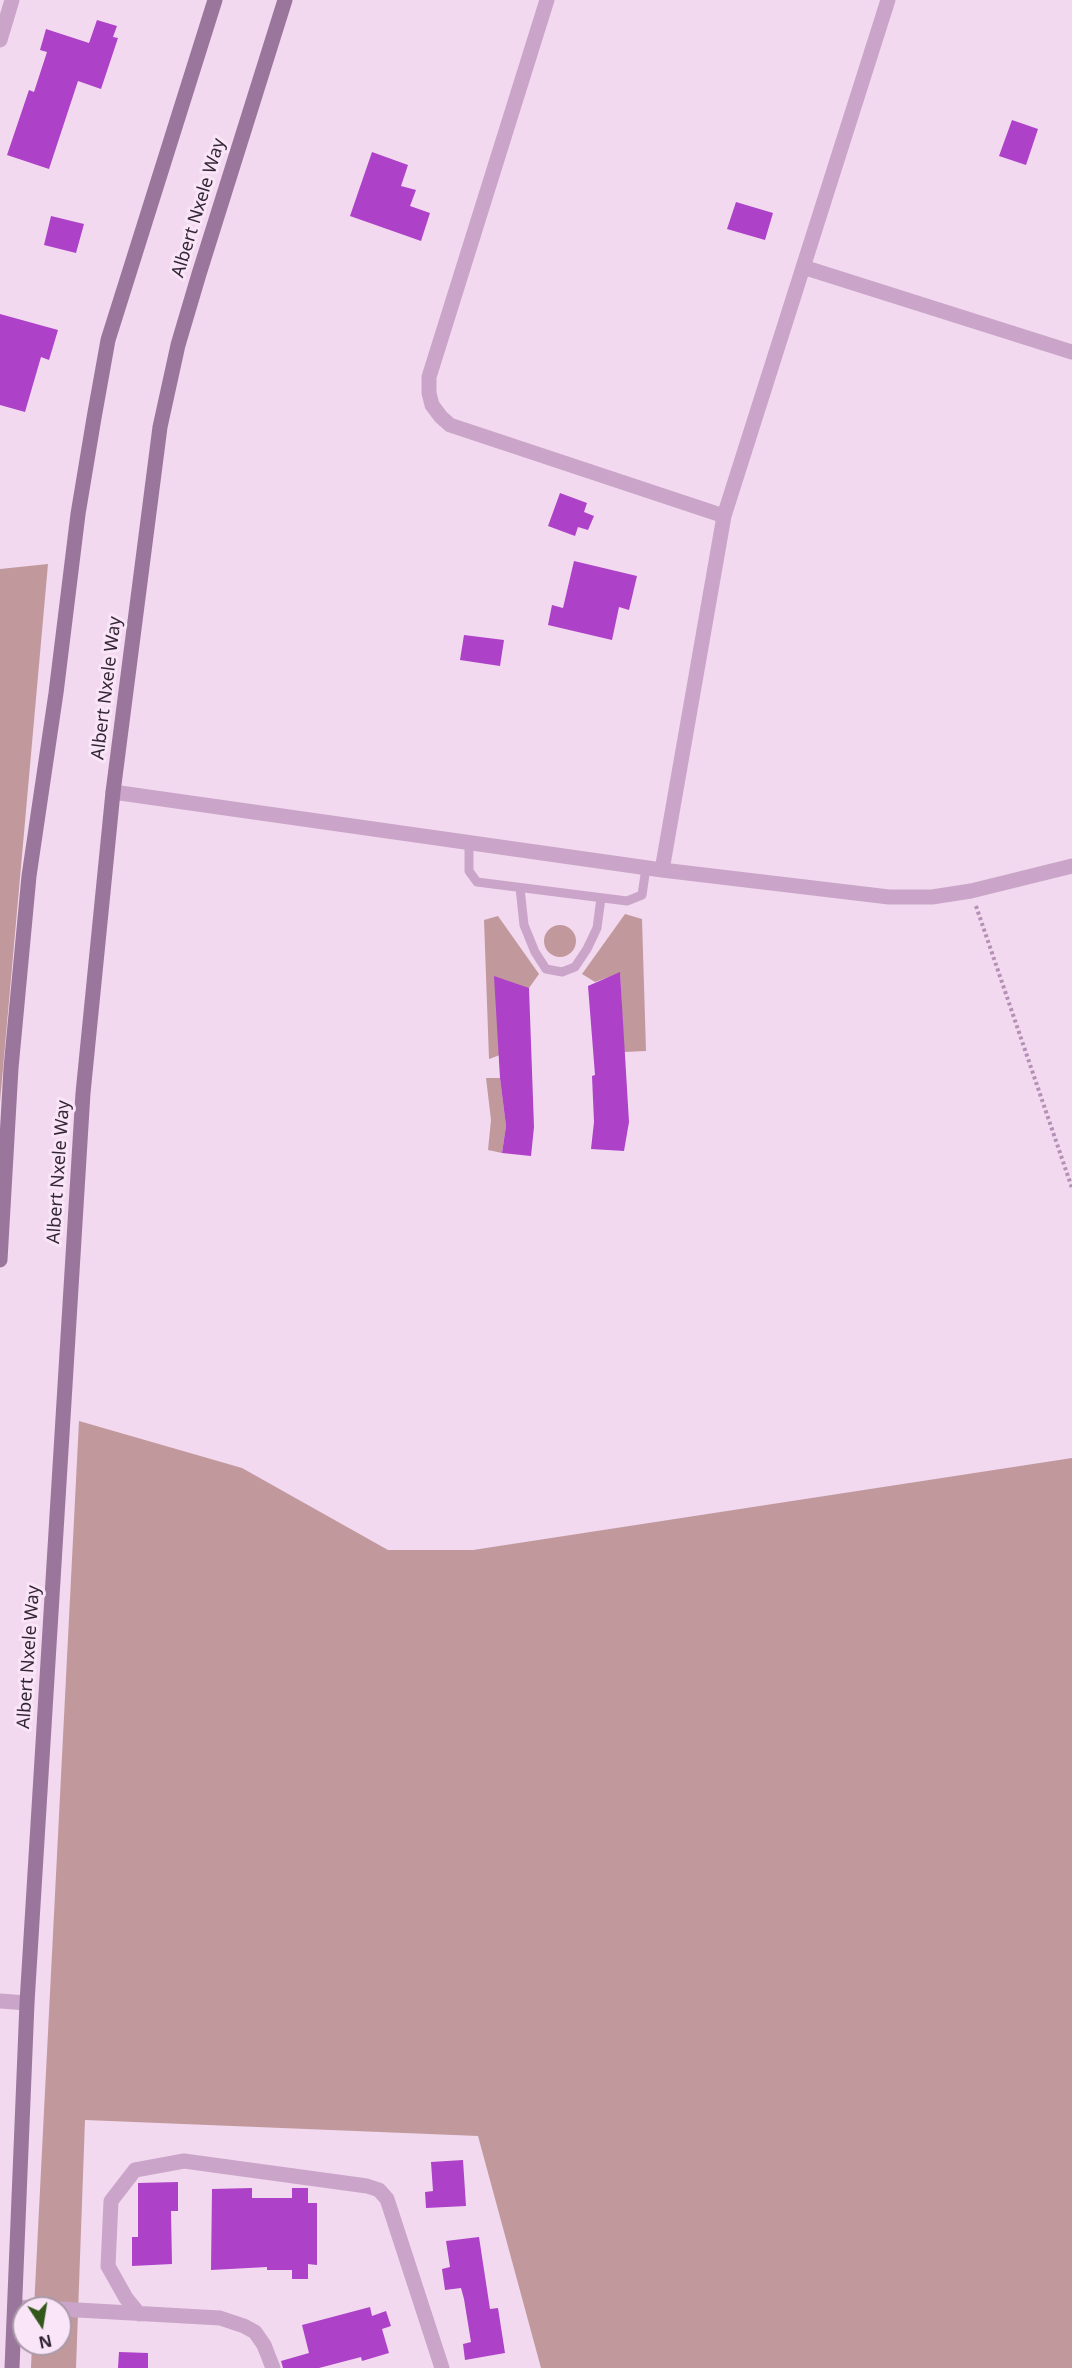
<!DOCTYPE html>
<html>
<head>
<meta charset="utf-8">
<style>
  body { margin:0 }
  #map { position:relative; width:1072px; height:2368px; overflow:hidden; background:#f2d9ef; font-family:"Noto Sans",sans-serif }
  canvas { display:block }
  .north { position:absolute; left:12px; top:2296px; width:60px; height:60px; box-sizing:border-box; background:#f9e5f7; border:2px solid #aa99a9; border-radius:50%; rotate:168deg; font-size:16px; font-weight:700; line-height:24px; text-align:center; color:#332635 }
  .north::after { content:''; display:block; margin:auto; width:21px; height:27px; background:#32571b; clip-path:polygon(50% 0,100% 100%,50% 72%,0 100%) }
</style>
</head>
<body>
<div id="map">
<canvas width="1072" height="2368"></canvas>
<div class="north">N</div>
</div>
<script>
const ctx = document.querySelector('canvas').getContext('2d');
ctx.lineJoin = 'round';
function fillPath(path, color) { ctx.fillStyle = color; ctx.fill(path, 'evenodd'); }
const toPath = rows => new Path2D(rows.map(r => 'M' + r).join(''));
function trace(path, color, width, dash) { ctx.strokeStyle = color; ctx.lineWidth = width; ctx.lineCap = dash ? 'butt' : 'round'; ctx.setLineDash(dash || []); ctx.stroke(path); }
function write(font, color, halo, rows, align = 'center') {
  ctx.font = font + ' "Noto Sans",sans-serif'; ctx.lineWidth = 6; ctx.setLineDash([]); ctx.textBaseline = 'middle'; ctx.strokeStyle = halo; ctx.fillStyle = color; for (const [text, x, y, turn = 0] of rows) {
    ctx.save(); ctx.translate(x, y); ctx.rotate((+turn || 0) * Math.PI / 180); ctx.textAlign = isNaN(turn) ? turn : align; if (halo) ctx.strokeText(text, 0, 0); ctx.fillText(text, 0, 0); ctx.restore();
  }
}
fillPath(toPath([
  [48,564,0,1102,0,569],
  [625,914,642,919,646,1051,624,1052,620,973,595,982,582,974],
  [498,916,539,974,529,988,500,1055,489,1059,484,920],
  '544 941a16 16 0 1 1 32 0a16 16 0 1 1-32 0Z',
  [486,1078,500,1078,506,1126,502,1153,488,1150,491,1120],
  [79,1421,242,1468,388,1550,473,1550,1072,1458,1072,2368,541,2368,478,2136,85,2120,76,2368,31,2368,32,2344,60,2344,60,2308,34,2308]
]), '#c1999d');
fillPath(toPath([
  [97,20,117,26,113,37,118,38,101,89,78,81,49,169,7,155,29,90,34,92,47,52,40,50,46,29,89,43],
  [1012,120,1038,129,1026,165,999,156],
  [372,152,408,165,401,186,416,190,410,206,430,213,421,241,350,216],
  [736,202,773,213,765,240,727,229],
  [51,216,84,224,76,253,44,245],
  [0,314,58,330,49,360,41,357,25,412,0,405],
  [560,493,587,503,584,512,594,516,588,530,578,527,575,536,548,526],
  [574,561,637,576,629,610,619,607,612,640,548,625,552,605,563,608],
  [464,635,504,640,500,666,460,660],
  [620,972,629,1122,624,1151,591,1149,594,1122,592,1076,595,1075,588,986],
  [494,976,529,988,534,1127,531,1156,502,1153,506,1126,500,1078],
  [463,2160,466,2206,426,2208,425,2192,433,2191,431,2162],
  [178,2182,178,2211,171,2211,172,2264,132,2266,132,2237,138,2237,138,2183],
  [252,2188,252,2198,292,2198,292,2188,308,2188,308,2203,317,2203,317,2265,308,2264,308,2279,292,2279,292,2270,267,2270,267,2267,211,2270,212,2189],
  [479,2237,490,2309,498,2308,505,2353,465,2360,463,2344,471,2342,464,2299,461,2288,445,2290,442,2269,450,2267,446,2241],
  [370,2307,372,2316,386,2311,391,2326,382,2329,389,2353,362,2361,361,2357,319,2368,283,2368,281,2361,309,2353,302,2325],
  [119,2352,148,2353,148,2368,118,2368]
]), '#ad41c8');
trace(toPath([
  [976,906,1072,1188]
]), '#b58fb5', 4, [3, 3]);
trace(toPath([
  [469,843,469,871,477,882,627,901,642,895,646,868],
  [520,888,524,925,535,952,546,969,562,972,575,967,587,949,597,928,601,898]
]), '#caa5c9', 9);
trace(toPath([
  [547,0,429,377,429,393,432,405,441,417,450,425,724,516],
  [0,40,12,0],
  [803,267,1072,352],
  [113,792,662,870,889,897,932,897,971,891,1072,866],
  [662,870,724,516,888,0],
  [0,2001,27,2003],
  [15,2307,40,2308],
  [60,2309,220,2318,244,2326,255,2332,264,2345,273,2368],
  [139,2314,126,2298,108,2266,111,2201,135,2170,184,2161,367,2186,379,2190,387,2199,442,2368]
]), '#caa5c9', 15);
trace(toPath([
  [0,1260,11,1068,29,876,56,693,78,514,94,418,108,340,215,0],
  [12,2368,27,2003,83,1093,113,792,160,427,178,345,199,274,285,0]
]), '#9a769d', 15);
write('18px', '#332635', '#f9e5f7', [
  ["Albert Nxele Way",199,208,-73],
  ["Albert Nxele Way",107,688,-83],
  ["Albert Nxele Way",59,1172,-86],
  ["Albert Nxele Way",29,1657,-86]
]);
</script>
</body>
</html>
